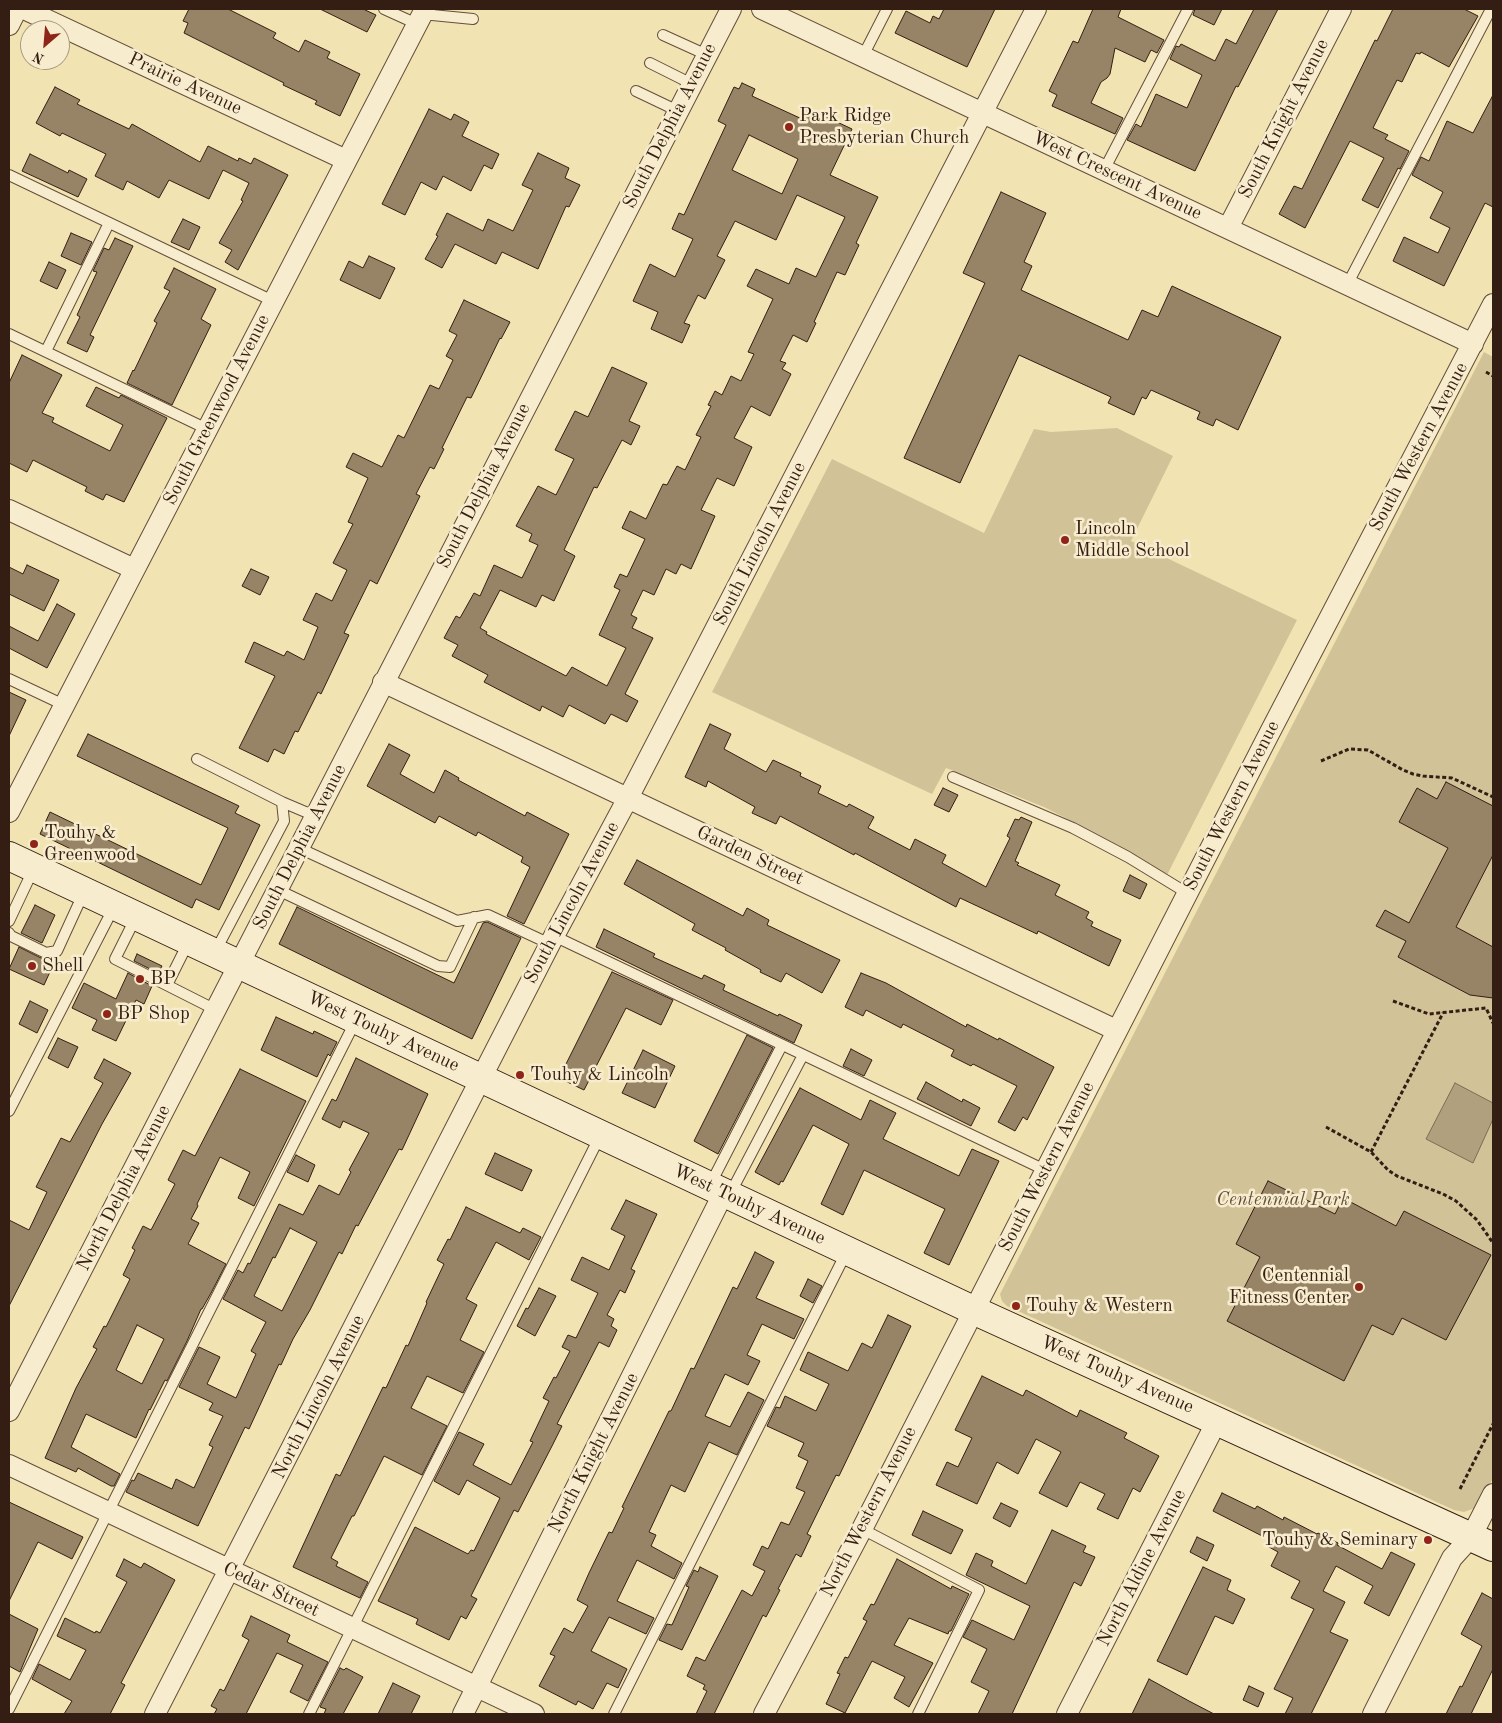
<!DOCTYPE html>
<html>
<head>
<meta charset="utf-8">
<style>
  body { margin:0 }
  #map { position:relative; width:1502px; height:1723px; overflow:hidden; background:#f2e3b3; font-family:"Old Standard TT",serif }
  canvas { display:block }
  .frame { position:absolute; inset:0; border:10px solid #341e13; pointer-events:none }
  .north { position:absolute; left:20px; top:20px; width:50px; height:50px; box-sizing:border-box; background:#f7edce; border:1px solid #a99a83; border-radius:50%; rotate:207deg; font-size:14px; font-weight:700; line-height:20px; text-align:center; color:#341e13 }
  .north::after { content:''; display:block; margin:auto; width:18px; height:22px; background:#8f2418; clip-path:polygon(50% 0,100% 100%,50% 72%,0 100%) }
</style>
</head>
<body>
<div id="map">
<canvas width="1502" height="1723"></canvas>
<div class="frame"></div>
<div class="north">N</div>
</div>
<script>
const ctx = document.querySelector('canvas').getContext('2d');
ctx.lineJoin = 'round';
function fillPath(path, color) { ctx.fillStyle = color; ctx.fill(path, 'evenodd'); }
const toPath = rows => new Path2D(rows.map(r => 'M' + r).join(''));
function trace(path, color, width, dash) { ctx.strokeStyle = color; ctx.lineWidth = width; ctx.lineCap = dash ? 'butt' : 'round'; ctx.setLineDash(dash || []); ctx.stroke(path); }
function write(font, color, halo, rows, align = 'center') {
  ctx.font = font + ' "Old Standard TT",serif'; ctx.lineWidth = 5; ctx.setLineDash([]); ctx.textBaseline = 'middle'; ctx.strokeStyle = halo; ctx.fillStyle = color; for (const [text, x, y, turn = 0] of rows) {
    ctx.save(); ctx.translate(x, y); ctx.rotate((+turn || 0) * Math.PI / 180); ctx.textAlign = isNaN(turn) ? turn : align; if (halo) ctx.strokeText(text, 0, 0); ctx.fillText(text, 0, 0); ctx.restore();
  }
}
fillPath(toPath([
  [1484,352,1493,357,1493,1478,1478,1507,1464,1512,1454,1510,1007,1306,1002,1301,1000,1294],
  [1117,428,1173,456,1131,541,1297,620,1167,875,1079,825,1044,807,946,768,932,794,712,692,832,459,984,533,1034,429,1051,432]
]), '#d2c298');
const water = toPath([
  [1455,1083,1493,1103,1493,1119,1473,1163,1426,1139,1455,1083]
]);
fillPath(water, '#b1a07d');
trace(water, '#7f6c53', 1);
const building = toPath([
  [189,9,228,9,276,33,273,38,299,52,305,40,330,52,327,58,360,74,340,116,315,104,317,101,283,85,284,83,184,33,188,23,183,21,189,9],
  [320,9,363,9,376,15,367,32,320,9],
  [944,9,995,9,967,67,895,33,906,11,930,23,933,16,939,19,944,9],
  [1093,9,1121,9,1118,17,1164,40,1157,53,1151,50,1145,62,1115,48,1110,74,1107,78,1101,82,1091,103,1123,118,1115,134,1052,106,1057,95,1049,91,1073,41,1078,43,1093,9],
  [1195,9,1222,9,1214,25,1193,15,1195,9],
  [1254,9,1278,9,1238,87,1236,86,1195,171,1127,140,1136,124,1141,127,1156,94,1187,108,1202,75,1170,59,1176,46,1179,47,1181,44,1215,61,1226,39,1236,44,1254,9],
  [1393,9,1464,9,1478,16,1449,67,1421,52,1420,54,1416,53,1402,82,1397,80,1373,128,1388,135,1385,139,1409,151,1400,169,1398,168,1378,208,1362,200,1384,158,1350,141,1305,228,1279,214,1294,186,1302,189,1375,40,1377,41,1393,9],
  [742,83,755,89,752,96,802,119,807,108,852,129,830,175,878,197,856,243,859,245,845,275,837,272,814,322,816,323,807,342,793,335,780,361,786,363,782,369,791,374,770,416,751,406,734,438,752,447,734,486,717,478,701,510,715,516,691,569,681,564,676,574,666,569,654,595,643,590,631,615,637,618,632,628,653,638,625,694,638,701,627,722,611,714,605,724,569,705,563,717,542,706,540,711,484,682,488,675,452,656,458,645,444,638,456,616,460,618,474,593,480,596,494,565,522,578,538,545,529,541,532,534,516,526,538,486,556,495,574,459,555,450,575,411,588,417,612,367,647,383,629,421,640,426,631,445,622,440,597,488,594,487,564,550,575,556,554,601,542,595,536,607,500,590,480,628,487,632,486,634,566,676,572,667,607,686,626,648,599,635,620,590,614,587,620,574,627,577,645,539,622,528,630,511,646,519,663,484,667,485,677,466,685,470,701,437,696,435,711,406,708,405,715,391,722,395,731,376,741,381,754,354,748,352,773,299,747,286,756,269,789,284,796,268,816,277,845,217,797,195,776,240,735,221,717,256,725,260,705,299,698,295,684,323,690,325,682,343,651,329,658,312,633,301,650,264,675,277,693,239,672,229,679,213,684,215,726,125,718,121,734,87,739,89,742,83],
  [749,135,798,159,782,194,732,170,749,135],
  [55,87,80,100,77,104,129,129,132,124,200,162,208,146,238,161,239,158,251,164,254,158,288,175,238,270,225,262,232,250,219,243,243,201,241,200,249,183,223,170,209,199,169,180,159,198,127,181,123,190,95,176,106,154,62,133,60,136,36,123,55,87],
  [1493,95,1493,207,1485,203,1444,286,1393,261,1404,237,1438,253,1450,228,1430,218,1443,192,1412,175,1421,157,1429,161,1447,121,1473,133,1493,95],
  [429,109,451,120,454,114,469,122,462,136,499,154,492,169,484,165,471,191,443,176,436,190,421,182,405,215,382,204,429,109],
  [538,153,569,168,565,178,580,185,569,207,566,206,538,269,502,252,496,264,455,244,442,268,425,259,438,236,436,235,447,213,483,231,488,219,513,231,533,190,522,185,538,153],
  [30,154,68,173,69,170,87,179,78,197,22,171,30,154],
  [1001,192,1046,213,1024,262,1032,266,1021,290,1128,340,1142,310,1158,317,1172,286,1281,337,1238,430,1216,419,1213,426,1197,419,1200,412,1151,390,1146,399,1142,397,1134,415,1108,403,1111,397,1019,355,960,483,904,458,985,283,963,273,1001,192],
  [183,219,200,227,189,250,171,242,183,219],
  [71,233,92,242,81,265,61,256,71,233],
  [115,238,133,246,90,335,94,337,87,352,67,343,80,317,77,315,97,272,93,271,104,248,109,250,115,238],
  [369,256,395,268,380,299,340,280,349,261,363,268,369,256],
  [49,262,66,270,57,289,40,281,49,262],
  [174,268,216,289,201,319,211,325,172,405,127,383,133,370,134,371,157,323,154,321,170,291,164,288,174,268],
  [464,300,510,322,501,339,500,338,471,398,467,397,442,448,444,449,434,469,430,467,416,494,420,496,377,584,370,580,344,633,349,635,321,694,318,692,298,732,295,731,284,754,274,749,268,762,239,748,275,676,245,662,254,642,284,656,287,651,304,660,318,627,303,620,316,593,332,601,347,570,333,563,353,524,348,522,368,478,346,467,353,453,382,467,398,435,404,438,430,385,439,389,453,360,446,356,457,335,449,331,464,300],
  [22,355,62,375,42,413,54,418,52,422,110,451,123,425,86,406,96,387,119,398,121,395,167,418,124,502,106,494,103,500,85,491,87,487,33,460,27,472,9,463,9,383,22,355],
  [27,565,59,580,44,611,9,594,9,567,23,574,27,565],
  [251,569,269,577,260,595,242,586,251,569],
  [57,604,75,614,47,668,9,648,9,626,38,641,57,604],
  [9,692,26,700,9,736,9,692],
  [710,724,731,734,724,749,766,772,773,760,801,773,800,776,821,786,818,793,847,807,849,804,874,817,868,828,910,850,915,839,946,855,942,863,986,887,1010,838,1007,836,1015,819,1019,820,1021,817,1032,822,1015,861,1019,863,1017,865,1060,885,1055,895,1089,912,1086,918,1093,922,1091,926,1121,940,1109,966,1038,931,1037,934,960,898,956,907,855,853,854,855,780,816,776,824,752,813,755,807,708,781,706,787,685,777,710,724],
  [88,734,239,806,235,813,260,825,219,910,196,899,192,908,40,834,50,812,201,885,228,828,77,756,88,734],
  [389,744,410,755,400,774,434,793,445,770,459,778,458,780,525,816,527,812,569,834,524,924,507,916,530,867,521,862,523,857,478,832,476,836,439,816,435,823,367,786,389,744],
  [1446,782,1493,806,1493,855,1456,927,1493,947,1493,998,1470,995,1398,957,1406,941,1376,926,1385,910,1409,923,1448,848,1399,822,1417,788,1437,799,1446,782],
  [943,788,958,795,949,812,934,805,943,788],
  [637,860,743,916,747,908,769,920,767,925,840,960,822,993,786,973,781,982,760,972,761,970,725,950,726,948,692,930,695,924,624,884,637,860],
  [1130,875,1147,884,1140,899,1123,891,1130,875],
  [35,905,55,915,42,943,21,933,35,905],
  [297,907,454,983,483,923,487,922,521,938,472,1039,279,944,297,907],
  [604,929,655,954,653,957,702,979,704,975,725,985,723,990,778,1016,779,1014,802,1025,794,1043,596,947,604,929],
  [19,947,43,959,54,963,44,985,9,969,19,947],
  [137,954,162,966,158,973,134,961,137,954],
  [612,972,673,1000,661,1025,626,1008,584,1090,559,1078,612,972],
  [128,973,152,986,144,1004,136,1000,116,1041,92,1030,97,1020,72,1008,84,983,116,999,128,973],
  [861,973,886,983,966,1027,967,1024,998,1040,999,1038,1054,1067,1027,1120,1023,1117,1015,1131,998,1122,1017,1086,973,1064,971,1066,951,1056,954,1050,903,1024,901,1028,866,1010,863,1016,845,1007,861,973],
  [30,1001,48,1010,37,1033,19,1024,30,1001],
  [276,1017,313,1034,314,1031,337,1042,330,1056,328,1054,317,1077,261,1050,276,1017],
  [747,1035,773,1048,718,1154,694,1141,747,1035],
  [58,1038,78,1047,68,1068,48,1058,58,1038],
  [851,1049,872,1060,864,1076,843,1066,851,1049],
  [643,1050,675,1066,655,1108,622,1093,643,1050],
  [356,1058,428,1094,402,1150,399,1149,358,1226,356,1225,342,1254,339,1252,310,1310,293,1339,281,1365,279,1364,249,1429,245,1427,198,1526,126,1492,132,1480,134,1481,138,1473,172,1489,176,1479,194,1488,213,1447,209,1445,223,1416,209,1410,213,1403,179,1387,199,1347,220,1357,207,1384,236,1398,256,1354,251,1351,266,1322,223,1299,238,1270,243,1273,248,1263,250,1264,279,1204,303,1215,319,1185,339,1195,351,1172,349,1170,369,1133,343,1121,340,1128,322,1119,332,1099,336,1101,356,1058],
  [290,1228,317,1242,282,1311,254,1296,273,1257,275,1258,290,1228],
  [104,1059,131,1073,102,1124,9,1306,9,1220,29,1230,47,1192,36,1187,61,1138,70,1142,103,1083,94,1078,104,1059],
  [240,1069,306,1101,254,1206,238,1198,250,1172,220,1157,197,1204,198,1206,191,1219,199,1223,188,1244,226,1264,211,1293,202,1309,201,1309,187,1341,167,1381,165,1380,150,1410,149,1409,136,1438,86,1414,71,1447,120,1474,114,1486,111,1486,78,1468,76,1472,45,1458,76,1388,97,1349,93,1347,104,1326,106,1327,130,1279,123,1275,135,1250,132,1248,143,1226,151,1230,175,1184,168,1180,183,1150,195,1156,240,1069],
  [137,1325,164,1339,142,1384,116,1370,137,1325],
  [926,1082,962,1102,963,1099,980,1108,971,1126,917,1099,926,1082],
  [800,1088,861,1120,870,1100,896,1113,883,1139,959,1176,972,1149,999,1161,949,1265,924,1253,945,1209,864,1170,843,1215,821,1204,849,1144,813,1125,783,1182,781,1181,779,1185,755,1172,800,1088],
  [495,1153,532,1170,522,1191,485,1174,495,1153],
  [296,1155,315,1165,308,1182,287,1172,296,1155],
  [1268,1181,1335,1214,1343,1198,1396,1226,1404,1211,1491,1255,1446,1340,1402,1318,1393,1335,1372,1325,1344,1381,1227,1321,1260,1257,1236,1244,1268,1181],
  [626,1200,657,1214,631,1269,635,1271,625,1293,620,1290,607,1315,614,1319,611,1326,617,1330,609,1347,599,1342,557,1424,562,1426,552,1446,518,1512,514,1510,471,1596,477,1599,466,1619,461,1616,449,1640,416,1624,418,1619,378,1601,415,1527,468,1554,471,1550,474,1551,500,1498,467,1480,459,1495,434,1481,459,1432,484,1444,473,1465,511,1485,533,1442,530,1441,549,1401,543,1398,554,1377,556,1378,570,1351,562,1347,568,1335,576,1338,598,1293,571,1280,582,1257,609,1270,625,1236,611,1229,626,1200],
  [466,1207,520,1233,523,1228,541,1237,529,1260,496,1242,466,1299,477,1305,460,1340,484,1352,463,1393,427,1376,411,1408,447,1426,422,1475,384,1456,354,1516,352,1516,331,1558,338,1562,336,1566,368,1582,360,1598,293,1567,336,1474,340,1476,383,1387,386,1388,406,1345,408,1346,427,1303,426,1302,444,1264,437,1260,448,1239,450,1240,466,1207],
  [755,1252,774,1262,756,1298,804,1319,794,1339,762,1324,747,1355,760,1361,748,1385,725,1374,705,1416,730,1427,748,1392,764,1400,737,1455,709,1442,685,1492,671,1485,649,1532,656,1535,651,1546,682,1563,674,1579,637,1560,617,1601,654,1618,646,1634,609,1617,591,1651,627,1669,618,1688,607,1683,593,1709,578,1701,576,1705,539,1686,555,1656,550,1654,564,1628,573,1633,588,1606,577,1600,589,1573,609,1532,612,1533,624,1508,622,1507,669,1411,671,1411,691,1368,694,1369,733,1287,737,1289,755,1252],
  [808,1279,822,1286,813,1303,800,1296,808,1279],
  [539,1288,556,1296,535,1336,517,1326,526,1308,528,1309,539,1288],
  [888,1315,911,1326,839,1476,836,1475,807,1534,811,1536,801,1557,796,1554,778,1589,780,1590,766,1617,763,1615,714,1714,696,1714,707,1691,703,1689,705,1685,687,1676,696,1657,705,1661,742,1590,752,1596,765,1571,753,1565,762,1546,768,1549,781,1522,789,1525,805,1492,796,1488,808,1461,798,1456,804,1443,767,1426,776,1407,780,1408,785,1396,816,1411,829,1384,800,1370,808,1352,848,1371,862,1343,872,1348,888,1315],
  [982,1376,1023,1396,1026,1390,1077,1417,1080,1410,1127,1433,1124,1438,1159,1456,1140,1492,1133,1488,1118,1519,1097,1509,1105,1494,1080,1482,1067,1507,1039,1493,1061,1452,1036,1439,1018,1474,997,1462,977,1504,936,1485,947,1462,958,1467,972,1438,955,1430,982,1376],
  [1222,1493,1255,1509,1257,1506,1283,1520,1284,1517,1317,1534,1318,1533,1338,1543,1337,1545,1382,1569,1391,1552,1415,1564,1389,1616,1364,1603,1373,1586,1336,1566,1323,1591,1345,1602,1330,1632,1348,1640,1311,1714,1285,1714,1293,1698,1274,1689,1314,1609,1291,1598,1300,1581,1271,1566,1278,1552,1269,1547,1272,1541,1213,1511,1222,1493],
  [9,1502,83,1537,72,1559,38,1542,9,1601,9,1502],
  [1001,1503,1018,1511,1010,1527,993,1518,1001,1503],
  [923,1511,963,1530,951,1554,912,1535,923,1511],
  [1052,1530,1086,1546,1083,1552,1095,1557,1081,1586,1074,1582,1012,1714,978,1714,989,1691,971,1682,987,1649,963,1637,972,1620,1014,1640,1030,1606,966,1575,976,1553,993,1561,991,1566,1026,1584,1052,1530],
  [1197,1537,1214,1545,1207,1561,1190,1552,1197,1537],
  [124,1559,141,1568,144,1563,175,1580,121,1683,125,1685,110,1714,64,1714,72,1701,32,1679,39,1664,70,1680,86,1650,57,1636,65,1618,95,1633,96,1631,100,1633,127,1582,116,1576,124,1559],
  [897,1559,951,1589,952,1586,969,1594,951,1631,949,1631,948,1634,909,1618,894,1645,933,1663,909,1707,894,1698,905,1677,872,1661,845,1713,826,1704,840,1674,837,1673,845,1657,848,1658,867,1621,863,1619,871,1604,874,1605,897,1559],
  [700,1567,718,1576,682,1650,659,1640,667,1624,672,1625,689,1587,686,1586,694,1570,698,1572,700,1567],
  [1203,1567,1231,1580,1227,1590,1245,1599,1233,1624,1215,1616,1187,1675,1157,1661,1203,1567],
  [1482,1593,1493,1599,1493,1669,1471,1714,1446,1714,1460,1686,1462,1687,1482,1646,1461,1634,1482,1593],
  [9,1614,38,1629,20,1672,9,1666,9,1614],
  [251,1616,290,1635,287,1642,328,1662,308,1701,290,1692,303,1665,277,1653,246,1714,214,1714,217,1709,211,1706,220,1689,224,1691,249,1640,242,1636,251,1616],
  [340,1668,344,1670,346,1668,363,1677,343,1714,324,1714,326,1709,320,1707,340,1668],
  [1149,1679,1189,1701,1214,1714,1132,1714,1149,1679],
  [393,1683,420,1696,411,1714,378,1714,393,1683],
  [1249,1686,1264,1693,1258,1707,1243,1700,1249,1686]
]);
fillPath(building, '#978466');
trace(building, '#341e13', 1);
const service = toPath([
  [384,9,417,24],
  [422,14,473,19],
  [663,35,707,55],
  [863,56,887,9],
  [650,63,692,84],
  [636,91,678,111],
  [1104,170,1188,9],
  [9,175,273,301],
  [1347,285,1491,9],
  [9,334,207,429],
  [46,351,109,223],
  [9,679,64,705],
  [197,759,282,802,284,821,215,952],
  [953,777,1073,828,1128,857,1187,893],
  [282,802,315,816],
  [299,848,457,921,488,915,550,944],
  [278,890,438,966,450,967,474,917],
  [136,917,115,959,216,1010],
  [9,921,34,868],
  [9,933,11,936,46,953,57,951,84,892],
  [554,936,1045,1170],
  [167,985,189,941],
  [9,1111,114,907],
  [710,1185,782,1045],
  [730,1194,803,1055],
  [862,1529,979,1590,918,1714],
  [9,1709,356,1020],
  [309,1714,600,1136],
  [614,1714,847,1251]
]);
const minor = toPath([
  [24,9,346,160],
  [762,9,1473,344],
  [9,25,17,9],
  [1228,228,1341,9],
  [9,510,134,569],
  [383,682,1116,1030],
  [9,812,425,9],
  [9,1411,731,9],
  [9,1465,534,1714],
  [155,1714,554,936,628,798,1036,9],
  [463,1714,724,1192],
  [764,1714,862,1529,1269,734,1493,304],
  [1067,1714,1217,1421],
  [1373,1714,1452,1558,1471,1537,1493,1494]
]);
const secondary = toPath([
  [9,856,973,1310,1493,1547]
]);
trace(service, '#644f3b', 12);
trace(minor, '#644f3b', 22);
trace(secondary, '#341e13', 30);
trace(toPath([
  [1486,372,1493,376],
  [1321,761,1349,749,1368,750,1403,770,1413,774,1423,776,1452,778,1493,797],
  [1393,1001,1429,1014,1486,1008,1493,1023],
  [1326,1127,1371,1152,1388,1170,1397,1176,1443,1194,1456,1201,1477,1220,1493,1243],
  [1371,1152,1443,1013],
  [1460,1489,1493,1424]
]), '#341e13', 3, [4, 2.5]);
trace(service, '#f7edce', 10);
trace(minor, '#f7edce', 20);
trace(secondary, '#f7edce', 28);
for (const [x, y, r, color] of [
  [789,127,5,"#8f2418"],
  [1065,540,5,"#8f2418"],
  [34,844,5,"#8f2418"],
  [32,966,5,"#8f2418"],
  [140,979,5,"#8f2418"],
  [107,1014,5,"#8f2418"],
  [520,1075,5,"#8f2418"],
  [1359,1287,5,"#8f2418"],
  [1016,1306,5,"#8f2418"],
  [1428,1540,5,"#8f2418"]
]) { const dot = new Path2D(); dot.arc(x, y, r, 0, 2 * Math.PI); ctx.fillStyle = color; ctx.fill(dot); trace(dot, '#f7edce', 2); }
write('19px', '#341e13', '#f7edce', [
  ["Prairie Avenue",185,84,25],
  ["South Knight Avenue",1284,119,-63],
  ["South Delphia Avenue",670,126,-63],
  ["West Crescent Avenue",1117,176,25],
  ["South Greenwood Avenue",217,410,-63],
  ["South Western Avenue",1419,447,-62],
  ["South Delphia Avenue",484,486,-63],
  ["South Lincoln Avenue",760,544,-63],
  ["South Western Avenue",1232,806,-63],
  ["South Delphia Avenue",300,847,-63],
  ["Garden Street",750,856,25],
  ["South Lincoln Avenue",572,903,-62],
  ["West Touhy Avenue",383,1032,25],
  ["South Western Avenue",1047,1167,-63],
  ["North Delphia Avenue",124,1188,-63],
  ["West Touhy Avenue",749,1205,25],
  ["West Touhy Avenue",1117,1375,24],
  ["North Lincoln Avenue",319,1397,-63],
  ["North Knight Avenue",594,1453,-63],
  ["North Western Avenue",869,1512,-63],
  ["North Aldine Avenue",1142,1568,-63],
  ["Cedar Street",271,1590,25]
]);
write('19px', '#341e13', '#f7edce', [
  ["Park Ridge",799,116],
  ["Presbyterian Church",799,138],
  ["Lincoln",1075,529],
  ["Middle School",1075,551],
  ["Touhy &",44,833],
  ["Greenwood",44,855],
  ["Shell",42,966],
  ["BP",150,979],
  ["BP Shop",117,1014],
  ["Touhy & Lincoln",530,1075],
  ["Centennial",1349,1276,"right"],
  ["Fitness Center",1349,1298,"right"],
  ["Touhy & Western",1026,1306],
  ["Touhy & Seminary",1418,1540,"right"]
], 'left');
write('italic 19px', '#634f3b', '#f7edce', [
  ["Centennial Park",1283,1200]
]);
</script>
</body>
</html>
